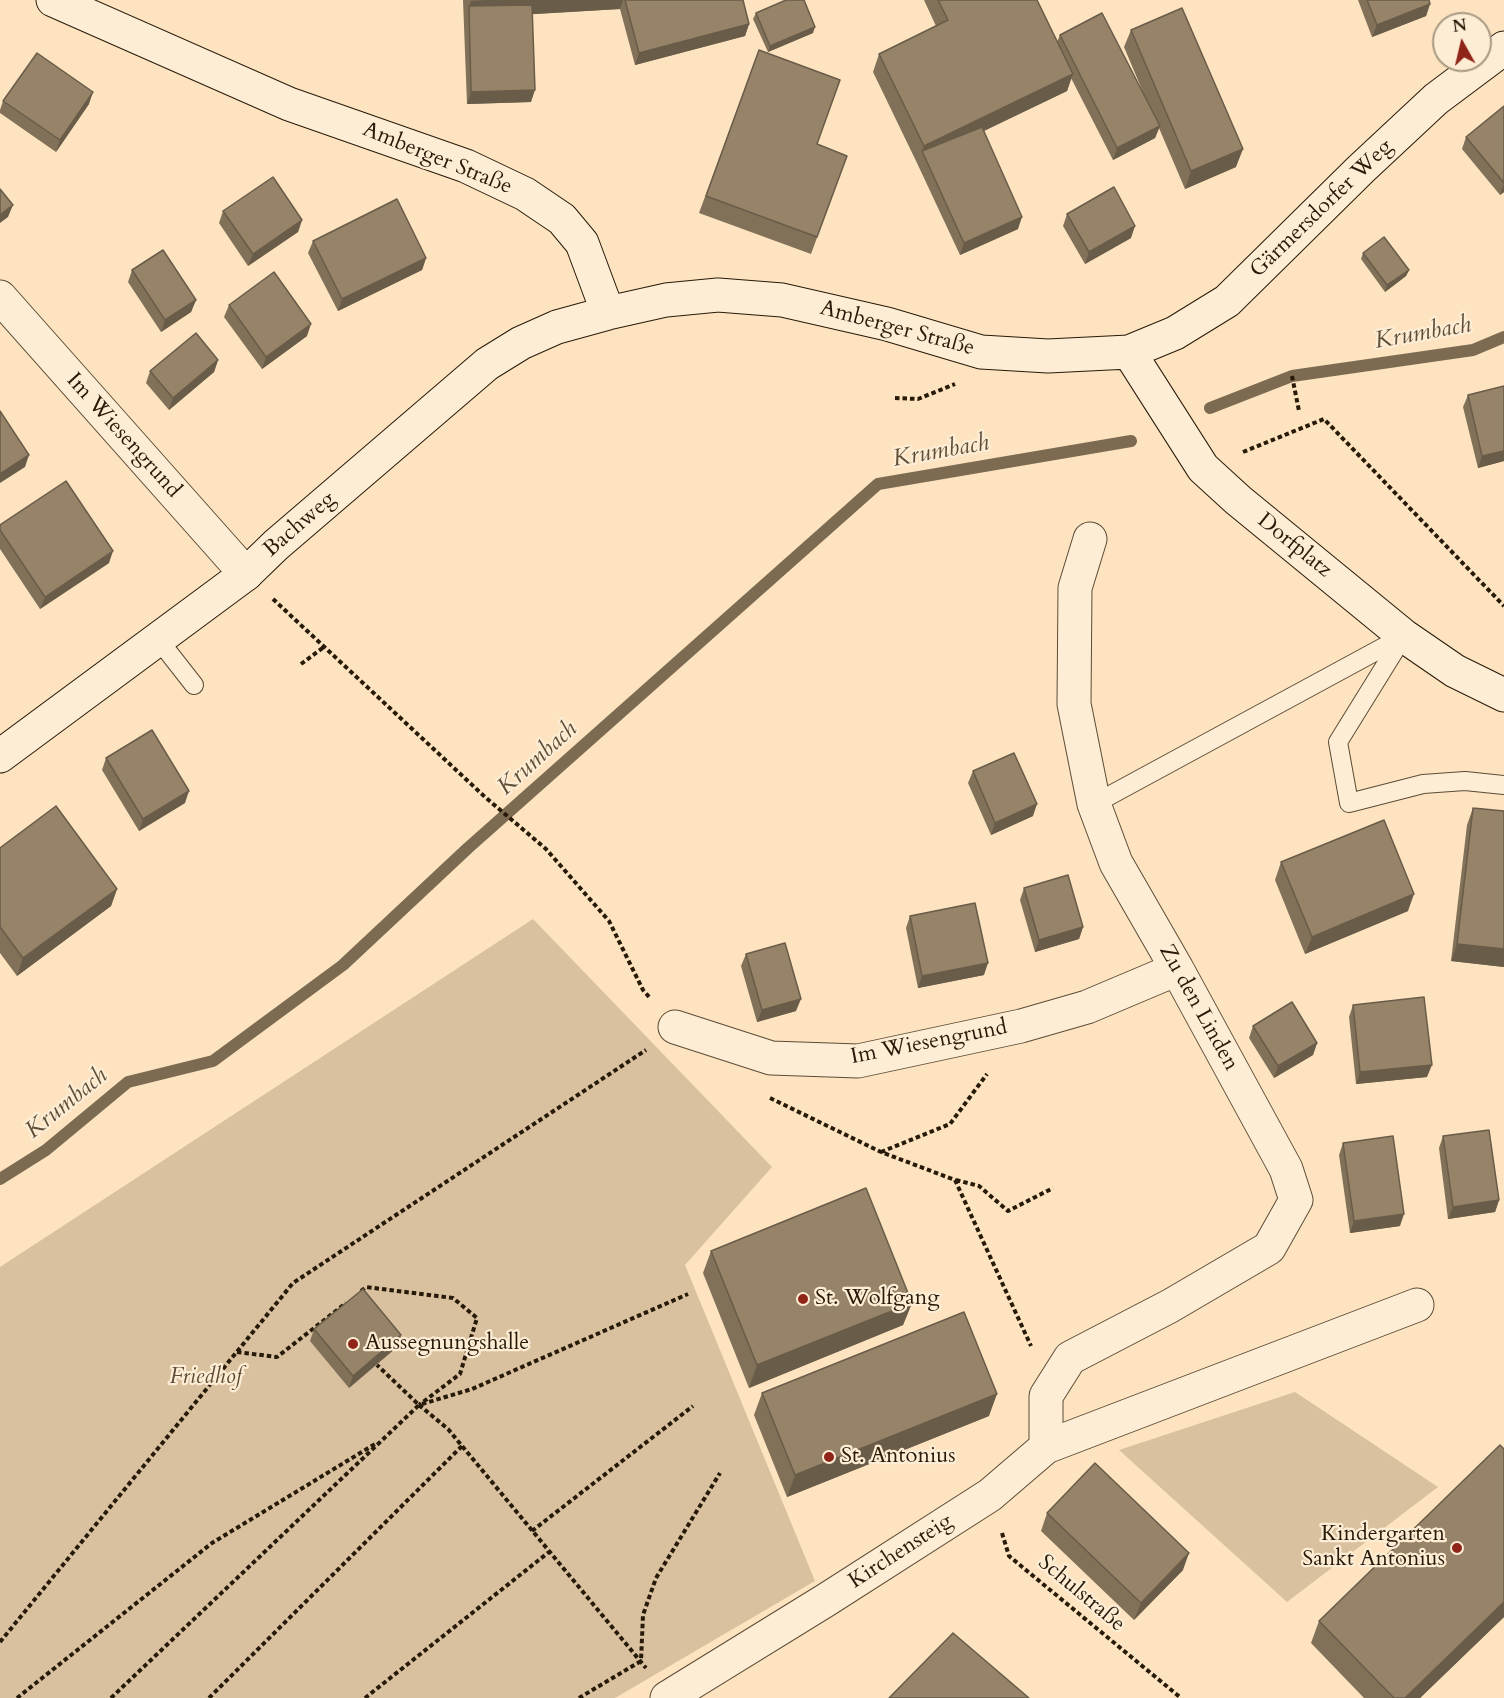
<!DOCTYPE html>
<html>
<head>
<meta charset="utf-8">
<style>
  body { margin:0 }
  #map { position:relative; width:1504px; height:1698px; overflow:hidden; background:#fde3bf; font-family:Cardo,serif }
  canvas { display:block }
  .north { position:absolute; left:1432px; top:12px; width:60px; height:60px; box-sizing:border-box; background:#feedd5; border:2px solid #a89983; border-radius:50%; rotate:352deg; font-size:16px; font-weight:700; line-height:24px; text-align:center; color:#271a09 }
  .north::after { content:''; display:block; margin:auto; width:21px; height:27px; background:#8f2418; clip-path:polygon(50% 0,100% 100%,50% 72%,0 100%) }
</style>
</head>
<body>
<div id="map">
<canvas width="1504" height="1698"></canvas>
<div class="north">N</div>
</div>
<script>
const ctx = document.querySelector('canvas').getContext('2d');
ctx.lineJoin = 'round';
function fillPath(path, color) { ctx.fillStyle = color; ctx.fill(path, 'evenodd'); }
const toPath = rows => new Path2D(rows.map(r => 'M' + r).join(''));
function trace(path, color, width, dash) { ctx.strokeStyle = color; ctx.lineWidth = width; ctx.lineCap = dash ? 'butt' : 'round'; ctx.setLineDash(dash || []); ctx.stroke(path); }
function write(font, color, halo, rows, align = 'center') {
  ctx.font = font + ' Cardo,serif'; ctx.lineWidth = 4.5; ctx.setLineDash([]); ctx.textBaseline = 'middle'; ctx.strokeStyle = halo; ctx.fillStyle = color; for (const [text, x, y, turn = 0] of rows) {
    ctx.save(); ctx.translate(x, y); ctx.rotate((+turn || 0) * Math.PI / 180); ctx.textAlign = isNaN(turn) ? turn : align; if (halo) ctx.strokeText(text, 0, 0); ctx.fillText(text, 0, 0); ctx.restore();
  }
}
fillPath(toPath([
  [533,919,772,1167,685,1265,815,1581,615,1698,0,1698,0,1267],
  [1295,1392,1438,1487,1287,1602,1119,1450]
]), '#d9c1a0');
trace(toPath([
  [1210,408,1292,376,1473,350,1504,337],
  [0,1179,46,1150,128,1082,213,1061,343,965,468,848,878,484,1131,441]
]), '#7c6a51', 12);
const lane = toPath([
  [1403,637,1338,742,1349,803,1423,784,1465,781,1504,785],
  [158,639,194,685],
  [1094,804,1404,636]
]);
const street = toPath([
  [0,297,246,574],
  [675,1027,771,1058,858,1061,1021,1026,1087,1007,1177,969],
  [1046,1447,1417,1305],
  [667,1698,826,1600,990,1495,1046,1447,1046,1396,1070,1358,1170,1306,1269,1248,1296,1200,1286,1169,1177,969,1116,863,1094,804,1074,704,1075,588,1090,539]
]);
const secondary = toPath([
  [53,0,289,104,466,166,525,194,562,219,582,243,608,313],
  [1129,352,1203,468,1238,500,1404,636,1455,671,1504,695],
  [0,756,246,574,276,545,487,364,521,343,557,327,608,313,666,300,718,295,782,300,887,324,981,352,1048,356,1129,352,1175,333,1227,301,1361,169,1436,99,1504,48]
]);
trace(lane, '#5c4c36', 20);
trace(street, '#5c4c36', 35);
trace(secondary, '#271a09', 35);
trace(toPath([
  [1292,376,1299,411],
  [895,398,918,399,955,384],
  [1243,452,1324,419,1504,606],
  [273,599,485,797,546,849,609,921,643,990,650,998],
  [301,664,324,647],
  [770,1098,881,1152,955,1180,1031,1346],
  [881,1152,950,1124,987,1074],
  [956,1180,979,1186,1008,1211,1053,1188],
  [361,1291,366,1287,453,1298,477,1318,460,1374,419,1405],
  [237,1352,277,1357,346,1303],
  [422,1404,472,1389,688,1294],
  [419,1405,448,1429,646,1668],
  [532,1531,693,1406],
  [1002,1533,1009,1556,1181,1698],
  [0,1642,293,1283,646,1050],
  [17,1698,212,1543,375,1444],
  [111,1698,419,1405,377,1365],
  [209,1698,462,1446],
  [365,1698,549,1552],
  [579,1698,641,1661,643,1615,656,1578,720,1473]
]), '#271a09', 4, [4.5, 3]);
trace(lane, '#feedd5', 18);
trace(street, '#feedd5', 33);
trace(secondary, '#feedd5', 33);
fillPath(toPath([
  [463,0,743,0,749,24,745,36,635,65,620,9,532,14,531,102,467,104],
  [924,0,1037,0,1057,42,1060,35,1148,104,1124,47,1131,30,1236,167,1185,189,1159,128,1155,138,1113,160,1071,78,1067,91,984,131,1018,229,960,255,917,163,873,72,879,54,936,26],
  [1358,0,1429,0,1430,4,1426,16,1372,37],
  [756,13,813,33,768,52,753,19],
  [759,50,817,144,847,156,811,254,699,213],
  [3,101,89,104,56,152,0,113,0,110],
  [1504,106,1504,192,1500,195,1462,149,1466,137],
  [223,211,302,220,298,232,248,266,219,223],
  [1067,214,1131,238,1085,264,1063,226],
  [313,241,426,258,422,270,338,311,308,253],
  [1363,253,1409,270,1406,276,1385,292,1361,259],
  [132,270,196,300,191,312,161,332,128,282],
  [229,305,307,336,262,369,224,317],
  [218,360,214,372,169,410,146,383,150,371],
  [1504,386,1504,461,1478,468,1463,407,1468,395],
  [0,525,109,563,40,609,0,549],
  [106,758,185,803,139,831,102,770],
  [973,771,1033,816,991,835,968,783],
  [1473,808,1504,811,1504,967,1451,961,1467,825],
  [0,848,117,889,111,906,17,976,0,953],
  [1281,862,1408,911,1305,954,1275,880],
  [1024,888,1083,927,1079,939,1035,952,1020,900],
  [910,916,984,975,918,988,906,928],
  [746,954,796,1011,757,1022,741,966],
  [1353,1005,1427,1077,1356,1084,1349,1017],
  [1253,1026,1317,1043,1313,1055,1274,1078,1249,1038],
  [1443,1136,1499,1200,1495,1212,1448,1219,1439,1148],
  [1343,1143,1400,1226,1350,1233,1339,1155],
  [711,1251,912,1303,903,1325,749,1388,703,1273],
  [314,1329,401,1335,397,1347,349,1388,310,1341],
  [762,1393,989,1416,787,1497,754,1415],
  [1504,1449,1504,1617,1420,1698,1364,1698,1311,1643,1319,1621],
  [1047,1513,1183,1570,1134,1620,1041,1531]
]), '#817159');
fillPath(toPath([
  [486,0,623,0,620,9,469,18,469,6,471,1],
  [1430,4,1426,16,1372,37,1377,25],
  [749,24,745,36,635,65,639,53],
  [815,27,813,33,768,52,770,46],
  [1073,74,1067,91,925,159,922,151,924,146],
  [535,90,531,102,467,104,471,92],
  [93,92,89,104,56,152,60,140],
  [1160,126,1155,138,1113,160,1117,148],
  [1243,149,1236,167,1185,189,1191,171],
  [1504,184,1504,192,1500,195],
  [13,205,8,217,0,223,0,215],
  [1022,217,1018,229,960,255,964,243],
  [302,220,298,232,248,266,253,254],
  [1135,226,1131,238,1085,264,1089,252],
  [426,258,422,270,338,311,342,299],
  [1409,270,1406,276,1385,292,1387,285],
  [196,300,191,312,161,332,165,320],
  [311,324,307,336,262,369,266,357],
  [218,360,214,372,169,410,173,398],
  [1504,451,1504,461,1478,468,1482,456],
  [29,455,25,467,0,483,0,474],
  [113,551,109,563,40,609,45,597],
  [189,791,185,803,139,831,143,819],
  [1037,804,1033,816,991,835,995,823],
  [117,889,111,906,17,976,23,958],
  [1414,894,1408,911,1305,954,1312,937],
  [1083,927,1079,939,1035,952,1039,940],
  [1457,944,1504,949,1504,967,1451,961],
  [988,963,984,975,918,988,922,976],
  [801,999,796,1011,757,1022,762,1010],
  [1317,1043,1313,1055,1274,1078,1278,1066],
  [1432,1065,1427,1077,1356,1084,1360,1072],
  [1499,1200,1495,1212,1448,1219,1453,1207],
  [1404,1214,1400,1226,1350,1233,1354,1221],
  [912,1303,903,1325,749,1388,757,1365],
  [401,1335,397,1347,349,1388,353,1376],
  [997,1394,989,1416,787,1497,795,1475],
  [1189,1553,1183,1570,1134,1620,1141,1603],
  [1504,1602,1504,1617,1420,1698,1405,1698]
]), '#695c49');
const building = toPath([
  [625,0,743,0,749,24,639,53,625,0],
  [786,0,804,0,815,27,770,46,756,13,786,0],
  [938,0,1037,0,1073,74,924,146,879,54,948,20,938,0],
  [1367,0,1429,0,1430,4,1377,25,1367,0],
  [532,5,535,90,471,92,469,6,532,5],
  [1182,8,1243,149,1191,171,1131,30,1182,8],
  [1102,13,1160,126,1117,148,1060,35,1102,13],
  [759,50,840,80,817,144,847,156,817,237,706,196,759,50],
  [37,53,93,92,60,140,3,101,37,53],
  [1504,106,1504,183,1466,137,1504,106],
  [982,127,1022,217,964,243,922,151,982,127],
  [273,177,302,220,253,254,223,211,273,177],
  [1114,187,1135,226,1089,252,1067,214,1114,187],
  [0,189,13,205,0,215,0,189],
  [397,199,426,258,342,299,313,241,397,199],
  [1384,237,1409,270,1387,285,1363,253,1384,237],
  [163,250,196,300,165,320,132,270,163,250],
  [274,272,311,324,266,357,229,305,274,272],
  [196,333,218,360,173,398,150,371,196,333],
  [1504,386,1504,451,1482,456,1468,395,1504,386],
  [0,411,29,455,0,474,0,411],
  [66,481,113,551,45,597,0,530,0,525,66,481],
  [152,730,189,791,143,819,106,758,152,730],
  [1014,753,1037,804,995,823,973,771,1014,753],
  [56,806,117,889,23,958,0,927,0,848,56,806],
  [1473,808,1504,811,1504,949,1457,944,1473,808],
  [1384,820,1414,894,1312,937,1281,862,1384,820],
  [1068,875,1083,927,1039,940,1024,888,1068,875],
  [975,903,988,963,922,976,910,916,975,903],
  [785,943,801,999,762,1010,746,954,785,943],
  [1424,997,1432,1065,1360,1072,1353,1005,1424,997],
  [1292,1002,1317,1043,1278,1066,1253,1026,1292,1002],
  [1489,1130,1499,1200,1453,1207,1443,1136,1489,1130],
  [1393,1136,1404,1214,1354,1221,1343,1143,1393,1136],
  [866,1188,912,1303,757,1365,711,1251,866,1188],
  [363,1289,401,1335,353,1376,314,1329,363,1289],
  [964,1312,997,1394,795,1475,762,1393,964,1312],
  [1500,1445,1504,1449,1504,1602,1405,1698,1394,1698,1319,1621,1500,1445],
  [1095,1463,1189,1553,1141,1603,1047,1513,1095,1463],
  [953,1633,1029,1698,889,1698,953,1633]
]);
fillPath(building, '#968368');
trace(building, '#695c49', 1.5);
for (const [x, y, r, color] of [
  [803,1299,6,"#8f2418"],
  [353,1344,6,"#8f2418"],
  [829,1457,6,"#8f2418"],
  [1457,1548,6,"#8f2418"]
]) { const dot = new Path2D(); dot.arc(x, y, r, 0, 2 * Math.PI); ctx.fillStyle = color; ctx.fill(dot); trace(dot, '#feedd5', 2); }
write('22px', '#271a09', '#feedd5', [
  ["Amberger Straße",437,159,22],
  ["Gärmersdorfer Weg",1322,209,-44],
  ["Amberger Straße",897,329,15],
  ["Im Wiesengrund",123,436,48],
  ["Bachweg",300,525,-41],
  ["Dorfplatz",1294,546,39],
  ["Zu den Linden",1198,1008,61],
  ["Im Wiesengrund",929,1043,-11],
  ["Kirchensteig",901,1552,-33],
  ["Schulstraße",1081,1594,40]
]);
write('22px', '#271a09', '#feedd5', [
  ["St. Wolfgang",815,1299],
  ["Aussegnungshalle",365,1344],
  ["St. Antonius",841,1457],
  ["Kindergarten",1445,1535,"right"],
  ["Sankt Antonius",1445,1560,"right"]
], 'left');
write('italic 22px', '#5c4c36', '#feedd5', [
  ["Friedhof",206,1378]
]);
write('italic 24px', '#5f4f39', '#feedd5', [
  ["Krumbach",1423,334,-10],
  ["Krumbach",941,452,-10],
  ["Krumbach",538,759,-42],
  ["Krumbach",67,1104,-39]
]);
</script>
</body>
</html>
